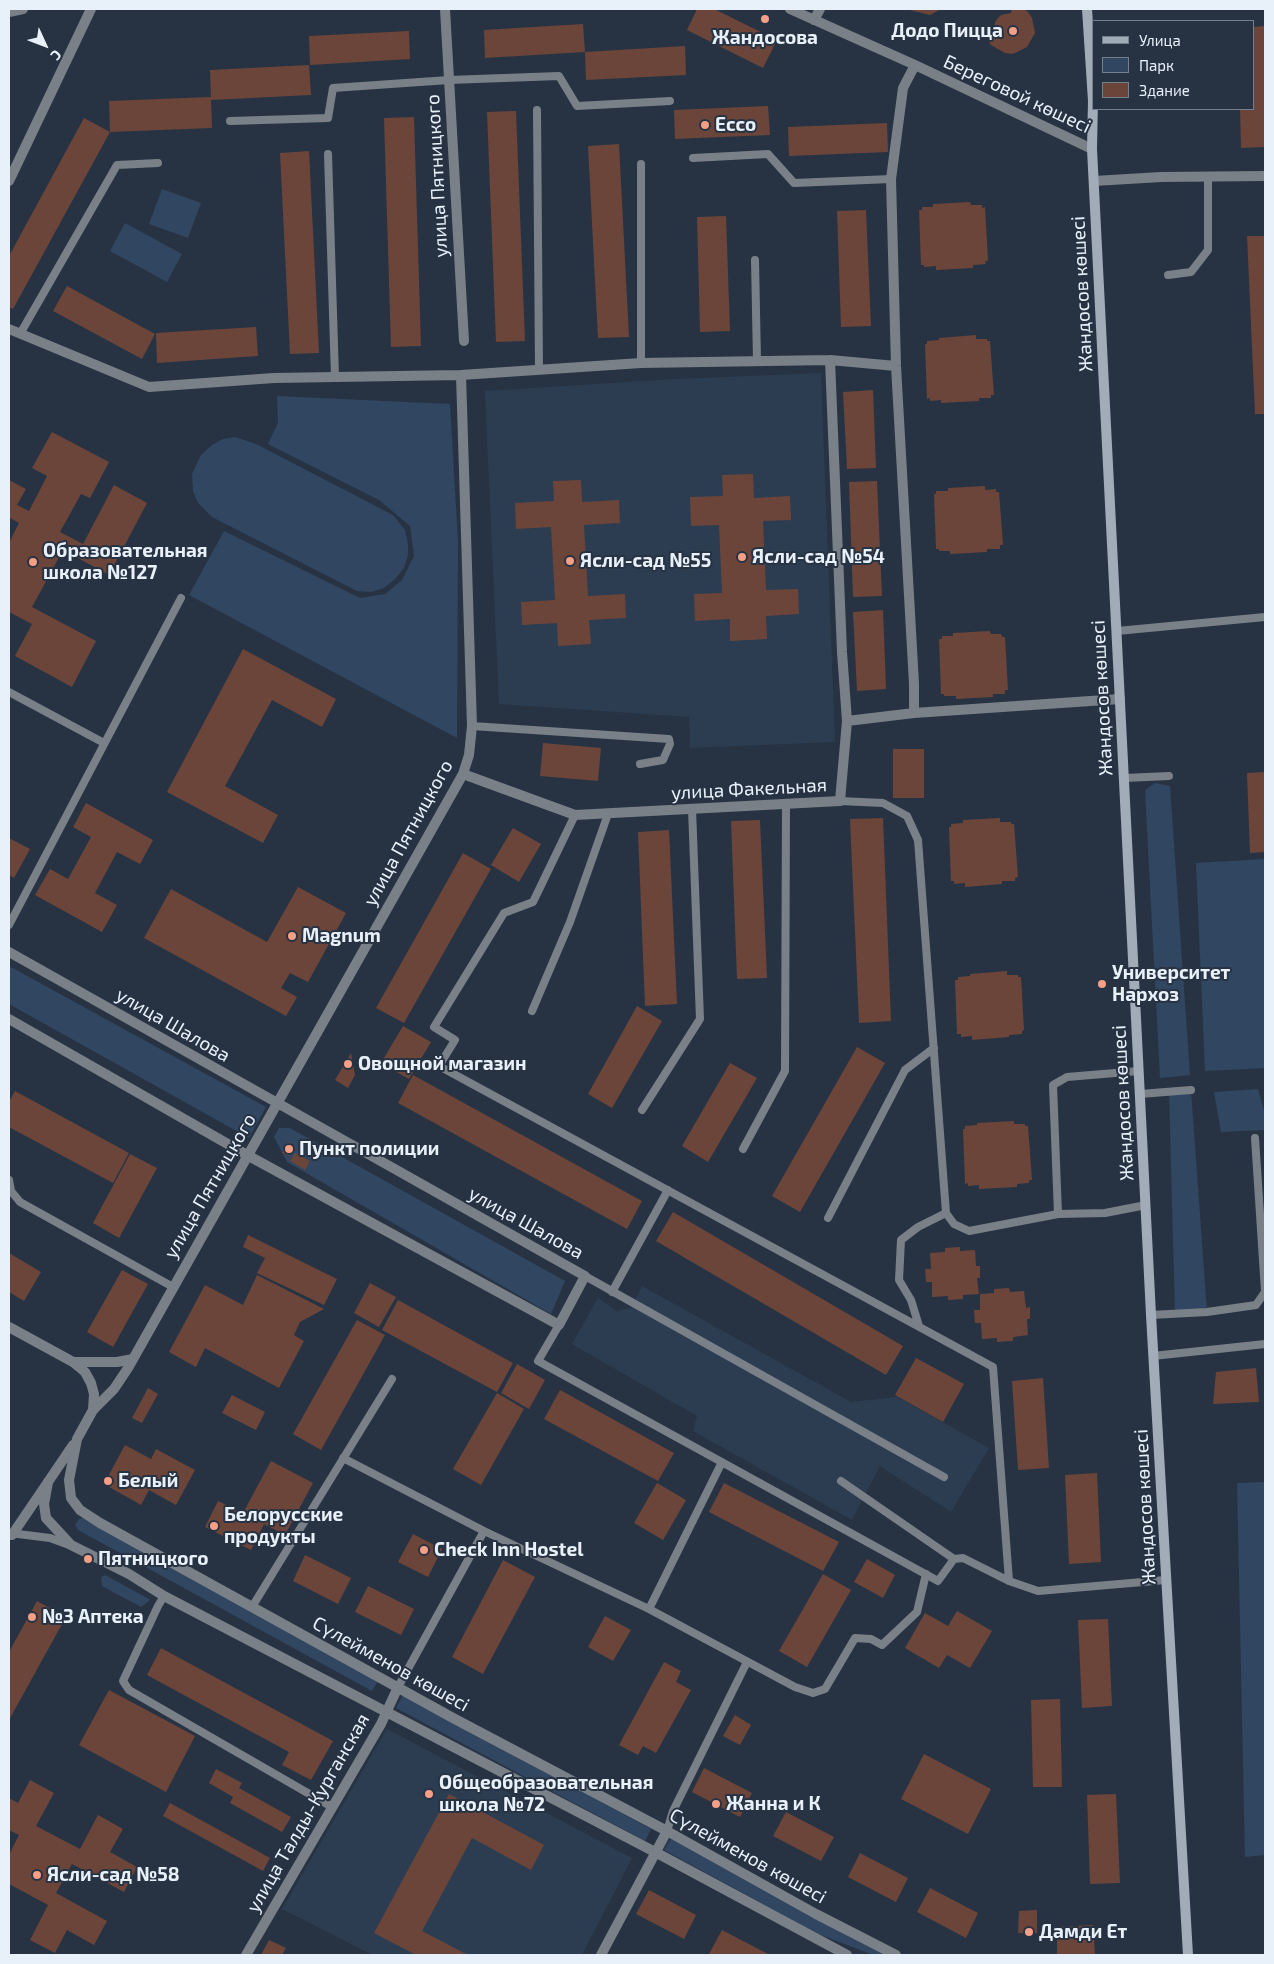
<!DOCTYPE html>
<html>
<head>
<meta charset="utf-8">
<style>
  body { margin:0 }
  #map { position:relative; width:1274px; height:1964px; overflow:hidden; background:#273343; font-family:"Exo 2",sans-serif }
  canvas { display:block }
  .frame { position:absolute; inset:0; border:10px solid #e8f0fa; pointer-events:none }
  .legend { position:absolute; left:1092px; top:20px; width:162px; height:90px; box-sizing:border-box; background:#273343; border:1px solid #747f8c; margin:0; padding:6px 9px; list-style:none; font-size:15px; color:#e8f0fa }
  .legend li { display:flex; align-items:center; gap:10px; height:25px }
  .legend b { width:25px; border:1px solid #747f8c }
  .north { position:absolute; left:20px; top:20px; width:50px; height:50px; -webkit-text-stroke:4px #273343; paint-order:stroke; rotate:133deg; font-size:14px; font-weight:700; line-height:20px; text-align:center; color:#e8f0fa }
  .north::after { content:''; display:block; margin:auto; width:18px; height:22px; background:#e8f0fa; clip-path:polygon(50% 0,100% 100%,50% 72%,0 100%) }
</style>
</head>
<body>
<div id="map">
<canvas width="1274" height="1964"></canvas>
<div class="frame"></div>
<ul class="legend">
<li><b style="height:6px;background:#a2acb9"></b>Улица</li>
<li><b style="height:14px;background:#314661"></b>Парк</li>
<li><b style="height:14px;background:#6b453a"></b>Здание</li>
</ul>
<div class="north">С</div>
</div>
<script>
const ctx = document.querySelector('canvas').getContext('2d');
ctx.lineJoin = 'round';
function fillPath(path, color) { ctx.fillStyle = color; ctx.fill(path, 'evenodd'); }
const toPath = rows => new Path2D(rows.map(r => 'M' + r).join(''));
function trace(path, color, width, dash) { ctx.strokeStyle = color; ctx.lineWidth = width; ctx.lineCap = dash ? 'butt' : 'round'; ctx.setLineDash(dash || []); ctx.stroke(path); }
function write(font, color, halo, rows, align = 'center') {
  ctx.font = font + ' "Exo 2",sans-serif'; ctx.lineWidth = 4; ctx.setLineDash([]); ctx.textBaseline = 'middle'; ctx.strokeStyle = halo; ctx.fillStyle = color; for (const [text, x, y, turn = 0] of rows) {
    ctx.save(); ctx.translate(x, y); ctx.rotate((+turn || 0) * Math.PI / 180); ctx.textAlign = isNaN(turn) ? turn : align; if (halo) ctx.strokeText(text, 0, 0); ctx.fillText(text, 0, 0); ctx.restore();
  }
}
fillPath(toPath([
  [821,373,835,742,690,748,689,717,499,704,485,391,676,379],
  [642,1286,851,1402,897,1397,989,1448,951,1512,880,1466,852,1520,693,1431,697,1416,572,1344,598,1298,617,1311,631,1308],
  [387,1729,632,1858,582,1955,373,1955,282,1909]
]), '#2d3d51');
fillPath(toPath([
  [162,189,201,203,188,238,149,224],
  [125,223,182,254,167,282,110,251],
  [277,396,450,404,458,542,457,738,189,595,224,531,360,598,385,594,402,580,414,556,410,526,379,500,268,444,278,423],
  [235,437,256,444,393,515,405,530,408,544,408,555,404,568,395,579,384,588,371,592,357,591,212,517,198,503,193,491,192,474,201,455,212,445,223,439],
  [1155,783,1170,786,1190,1075,1160,1078,1145,790],
  [1265,859,1265,1068,1205,1071,1196,863],
  [9,966,266,1107,249,1138,9,1004],
  [1258,1089,1264,1111,1265,1130,1221,1132,1214,1092],
  [1191,1090,1207,1312,1175,1314,1169,1092],
  [279,1128,290,1128,565,1281,551,1314,287,1162,274,1137],
  [1265,1482,1265,1855,1245,1857,1237,1483],
  [85,1517,379,1679,372,1691,78,1530,75,1525,79,1519],
  [105,1575,149,1599,149,1601,141,1607,102,1586,101,1577],
  [403,1695,651,1829,645,1841,396,1708],
  [671,1838,889,1955,873,1955,816,1933,664,1850]
]), '#314661');
fillPath(toPath([
  [697,9,714,9,777,40,763,68,687,30],
  [906,9,941,9,930,15],
  [1012,9,1024,9,1028,12,1032,18,1035,33,1027,47,1013,54,1005,53,991,45,987,38,994,33,995,23,997,19,1001,15,1011,13],
  [583,24,585,52,485,58,484,30],
  [1265,26,1265,147,1241,148,1240,109,1253,109,1253,27],
  [409,31,410,59,310,65,309,36],
  [685,46,686,75,586,80,585,52],
  [309,65,311,95,211,100,212,128,110,132,109,101,211,97,210,70],
  [768,106,770,135,675,139,674,110],
  [516,111,525,341,496,342,487,112],
  [414,117,421,346,391,347,384,118],
  [84,118,110,132,13,309,9,307,9,256],
  [887,123,888,152,789,156,788,127],
  [619,144,629,337,598,338,588,146],
  [309,151,319,353,290,354,280,153],
  [970,202,971,205,982,205,982,208,985,207,988,261,985,261,986,264,973,265,973,268,936,270,936,266,924,267,924,265,921,265,919,210,922,210,922,207,933,207,933,204],
  [866,210,871,326,841,327,837,211],
  [726,216,730,331,700,332,697,217],
  [1247,236,1265,236,1265,414,1255,414],
  [67,286,155,334,142,359,53,311],
  [256,327,258,356,157,363,156,333],
  [976,335,976,339,987,339,987,341,990,341,994,395,991,395,991,398,979,398,979,401,941,403,941,400,930,401,930,398,927,399,925,344,927,344,927,341,939,340,939,338],
  [873,390,876,468,847,469,843,392],
  [52,432,109,462,90,498,81,494,60,532,83,544,114,485,147,503,109,575,63,550,32,607,96,641,72,687,15,656,32,624,9,612,9,543,19,523,10,518,9,521,9,480,26,489,17,505,29,511,47,476,32,468],
  [753,474,754,498,790,496,791,520,763,521,766,590,798,589,799,614,766,616,767,639,730,641,730,619,695,621,694,594,722,593,719,525,691,526,690,497,723,496,722,475],
  [581,480,582,502,619,500,620,523,584,525,588,596,625,594,626,618,589,620,591,644,558,646,557,623,522,625,521,602,555,600,551,527,516,529,515,503,554,501,553,481],
  [877,481,882,596,853,597,849,482],
  [985,486,985,490,996,489,996,492,999,492,1003,545,1000,545,1000,549,987,549,987,552,950,554,950,551,939,551,939,549,936,549,934,494,936,494,936,491,948,491,948,488],
  [883,610,886,689,857,691,853,612],
  [990,631,991,634,1001,634,1002,637,1005,637,1008,690,1005,690,1005,694,993,694,993,697,956,699,956,696,944,696,944,694,941,694,939,639,942,639,942,636,953,636,953,633],
  [243,649,336,699,322,727,272,700,225,786,278,815,263,843,167,792],
  [543,743,601,748,598,781,540,776],
  [893,749,924,749,924,798,893,798],
  [1265,772,1265,852,1250,853,1247,773],
  [86,803,153,840,140,864,117,852,95,893,117,905,102,932,35,895,50,869,68,879,91,837,73,827],
  [883,818,891,1021,859,1023,850,819],
  [1000,818,1000,822,1011,822,1011,824,1014,824,1018,877,1015,878,1015,881,1002,881,1002,884,965,887,965,883,954,884,954,881,951,881,949,827,951,827,951,824,963,823,963,820],
  [760,820,767,978,737,979,731,821],
  [513,828,541,844,519,882,491,865],
  [669,830,677,1004,645,1006,638,832],
  [9,838,30,849,14,878,9,875],
  [463,853,491,869,404,1023,376,1008],
  [298,887,346,913,308,982,290,973,281,988,297,997,286,1016,144,938,171,889,267,942],
  [1007,971,1007,975,1018,975,1018,977,1021,977,1024,1030,1022,1031,1022,1034,1009,1035,1009,1037,972,1040,972,1036,961,1037,961,1034,957,1034,955,980,958,980,958,977,970,976,970,974],
  [637,1006,662,1021,612,1108,588,1094],
  [403,1026,431,1042,409,1079,381,1063],
  [857,1047,885,1063,800,1212,772,1196],
  [351,1053,355,1075,348,1088,335,1080],
  [730,1063,757,1078,708,1162,682,1146],
  [413,1075,642,1201,627,1229,398,1103],
  [15,1091,129,1153,113,1183,9,1127,9,1102],
  [1014,1121,1014,1124,1025,1124,1025,1126,1028,1126,1032,1180,1029,1180,1029,1183,1017,1184,1017,1187,979,1189,979,1185,968,1186,968,1183,965,1184,963,1129,965,1129,965,1126,977,1125,977,1123],
  [288,1142,295,1146,289,1156,282,1153],
  [295,1153,310,1161,305,1170,290,1161],
  [130,1154,157,1168,119,1238,93,1223],
  [673,1212,903,1346,886,1375,656,1241],
  [248,1235,337,1279,324,1305,257,1273,265,1258,243,1247],
  [960,1247,960,1251,975,1250,976,1266,980,1266,980,1278,977,1278,979,1294,963,1295,963,1299,948,1300,948,1296,932,1297,932,1282,926,1282,925,1269,931,1269,930,1253,945,1252,945,1248],
  [9,1253,41,1272,24,1301,9,1292],
  [122,1270,148,1284,113,1347,87,1332],
  [257,1275,324,1309,300,1322,294,1335,304,1341,279,1388,205,1348,196,1367,169,1352,205,1285,243,1305],
  [370,1283,396,1297,379,1327,354,1313],
  [1009,1288,1010,1292,1024,1291,1026,1308,1030,1307,1030,1319,1027,1319,1028,1335,1013,1337,1013,1341,997,1342,997,1338,982,1339,981,1323,975,1323,974,1310,980,1310,980,1294,994,1293,994,1289],
  [398,1300,513,1363,497,1392,382,1330],
  [357,1320,385,1335,321,1450,293,1434],
  [916,1358,964,1384,943,1422,895,1395],
  [517,1364,545,1380,529,1409,501,1393],
  [1256,1368,1259,1402,1213,1404,1216,1372],
  [1043,1378,1049,1468,1018,1470,1012,1381],
  [148,1388,158,1394,142,1423,132,1418],
  [560,1390,674,1453,658,1481,544,1419],
  [497,1393,524,1409,481,1485,453,1469],
  [232,1395,265,1412,256,1430,222,1413],
  [125,1445,151,1459,156,1449,195,1470,176,1505,149,1490,141,1505,104,1484],
  [271,1461,313,1483,285,1535,264,1524,251,1550,205,1527,218,1501,243,1513],
  [1097,1473,1101,1562,1069,1564,1065,1475],
  [657,1483,686,1500,663,1540,634,1523],
  [724,1483,839,1542,823,1571,709,1512],
  [413,1534,442,1549,428,1577,398,1562],
  [305,1555,351,1578,338,1604,293,1581],
  [867,1559,895,1575,883,1598,854,1582],
  [503,1560,535,1577,483,1674,452,1657],
  [823,1574,851,1590,807,1667,779,1651],
  [368,1586,414,1609,401,1635,355,1612],
  [37,1601,66,1617,9,1720,9,1652],
  [957,1611,992,1631,970,1668,947,1655,939,1668,905,1648,925,1613,948,1626],
  [605,1616,631,1630,613,1661,588,1647],
  [1108,1619,1112,1706,1082,1708,1078,1620],
  [161,1648,333,1741,311,1780,282,1765,289,1752,147,1675],
  [664,1662,681,1671,676,1682,691,1690,656,1753,643,1746,638,1755,619,1745],
  [109,1690,195,1736,166,1792,79,1745],
  [1060,1699,1062,1787,1033,1787,1031,1700],
  [735,1715,751,1725,740,1745,723,1736],
  [924,1754,991,1789,968,1834,901,1799],
  [704,1768,752,1793,740,1817,692,1792],
  [216,1769,242,1783,239,1788,291,1817,282,1832,230,1803,233,1797,209,1783],
  [30,1780,54,1793,36,1826,80,1849,98,1815,123,1829,110,1852,137,1867,124,1892,72,1864,56,1893,107,1921,94,1945,67,1930,55,1953,30,1940,48,1905,9,1884,9,1855,19,1835,9,1830,9,1798,18,1803],
  [449,1794,544,1845,531,1870,472,1838,422,1931,468,1955,416,1955,374,1933],
  [1116,1794,1120,1883,1090,1884,1087,1795],
  [170,1803,270,1858,263,1871,163,1816],
  [786,1812,834,1837,821,1861,773,1836],
  [860,1853,908,1878,896,1902,848,1877],
  [930,1888,978,1913,966,1938,917,1912],
  [649,1890,696,1915,684,1939,636,1914],
  [1037,1910,1037,1933,1018,1933,1019,1911],
  [1093,1925,1095,1955,1057,1955,1057,1927],
  [722,1930,770,1955,711,1955,709,1954],
  [269,1940,286,1948,282,1955,261,1955]
]), '#6b453a');
trace(toPath([
  [537,110,539,370],
  [230,121,328,118,333,88,449,80,559,76,577,106,670,101],
  [328,154,335,377],
  [693,158,768,154,794,183,891,179],
  [641,164,641,363],
  [755,260,757,361],
  [1168,275,1191,272,1208,250,1208,177],
  [20,334,117,165,158,163],
  [1117,631,1265,617],
  [9,692,104,743],
  [472,726,669,739,670,744,663,760,640,764],
  [1124,778,1169,776],
  [840,801,883,803,907,816,918,840,946,1213,954,1224,969,1231,1058,1214,1105,1213,1146,1205],
  [575,815,533,902,504,913,434,1027,455,1040,439,1066,993,1367,1009,1581],
  [9,925,181,598],
  [532,1011,570,922,608,814],
  [1140,1094,1191,1090],
  [642,1110,700,1019,692,809],
  [1255,1138,1265,1291],
  [743,1149,785,1071,786,804],
  [9,1180,11,1191,20,1202,173,1287],
  [1058,1214,1053,1085,1067,1077,1139,1071],
  [828,1218,905,1070,934,1048],
  [585,1276,944,1477],
  [612,1292,668,1190],
  [1151,1315,1207,1312,1256,1305,1265,1292],
  [559,1325,538,1361,938,1581,954,1559,963,1558,1009,1581,1038,1591,1166,1580],
  [919,1326,911,1300,899,1280,901,1240,918,1227,946,1213],
  [1153,1356,1265,1344],
  [343,1458,484,1531,649,1609,795,1687,813,1693,825,1689,855,1638,871,1639,882,1645,917,1612,926,1574],
  [841,1481,954,1559],
  [10,1533,50,1538,69,1545],
  [164,1596,158,1606,123,1681,129,1690,332,1807],
  [252,1607,392,1379],
  [649,1609,722,1462],
  [398,1687,484,1531],
  [667,1831,673,1811,747,1662]
]), '#7a8088', 8);
trace(toPath([
  [445,9,464,341],
  [790,9,915,65,1092,149],
  [9,12,23,9],
  [814,20,820,9],
  [9,181,91,9],
  [1094,181,1161,177,1265,176],
  [9,329,149,387,274,378,461,375,641,363,830,360,896,366],
  [830,360,842,652,847,721],
  [914,713,914,684,896,366,891,179,903,88,915,65],
  [463,774,575,815,840,801,847,721,914,713,1120,699],
  [9,952,585,1276,559,1325,247,1155,9,1019],
  [73,1362,117,1362,133,1359],
  [93,1410,114,1389,128,1368,463,774,469,755,472,726,461,375],
  [12,1535,48,1482],
  [246,1955,381,1724,398,1687],
  [601,1955,667,1831]
]), '#7a8088', 10);
trace(toPath([
  [9,1327,73,1362,85,1372,91,1383,94,1394,93,1410,77,1439,69,1480,71,1498,80,1510,100,1523,453,1718,667,1831,816,1914,896,1955],
  [73,1445,48,1482,44,1504,46,1518,71,1545,129,1574,164,1596,655,1852,847,1955]
]), '#7a8088', 10);
trace(toPath([
  [1087,9,1093,101,1092,149,1151,1315,1188,1955]
]), '#a2acb9', 10);
for (const [x, y, r, color] of [
  [765,19,5,"#f49f86"],
  [1013,31,5,"#f49f86"],
  [705,125,5,"#f49f86"],
  [742,557,5,"#f49f86"],
  [570,561,5,"#f49f86"],
  [33,562,5,"#f49f86"],
  [292,936,5,"#f49f86"],
  [1102,984,5,"#f49f86"],
  [348,1064,5,"#f49f86"],
  [289,1149,5,"#f49f86"],
  [108,1481,5,"#f49f86"],
  [214,1526,5,"#f49f86"],
  [424,1550,5,"#f49f86"],
  [88,1559,5,"#f49f86"],
  [32,1617,5,"#f49f86"],
  [429,1794,5,"#f49f86"],
  [716,1804,5,"#f49f86"],
  [37,1875,5,"#f49f86"],
  [1029,1932,5,"#f49f86"]
]) { const dot = new Path2D(); dot.arc(x, y, r, 0, 2 * Math.PI); ctx.fillStyle = color; ctx.fill(dot); trace(dot, '#273343', 2); }
write('bold 19px', '#e8f0fa', '#273343', [
  ["Додо Пицца",1003,31,"right"],
  ["Жандосова",765,38,"center"],
  ["Ecco",715,125],
  ["Образовательная",43,551],
  ["школа №127",43,573],
  ["Ясли-сад №54",752,557],
  ["Ясли-сад №55",580,561],
  ["Magnum",302,936],
  ["Университет",1112,973],
  ["Нархоз",1112,995],
  ["Овощной магазин",358,1064],
  ["Пункт полиции",299,1149],
  ["Белый",118,1481],
  ["Белорусские",224,1515],
  ["продукты",224,1537],
  ["Check Inn Hostel",434,1550],
  ["Пятницкого",98,1559],
  ["№3 Аптека",42,1617],
  ["Общеобразовательная",439,1783],
  ["школа №72",439,1805],
  ["Жанна и К",726,1804],
  ["Ясли-сад №58",47,1875],
  ["Дамди Ет",1039,1932]
], 'left');
write('19px', '#e8f0fa', '#273343', [
  ["Береговой көшесі",1017,94,25],
  ["улица Пятницкого",437,176,-93],
  ["Жандосов көшесі",1082,294,-93],
  ["Жандосов көшесі",1102,698,-93],
  ["улица Факельная",749,789,-3],
  ["улица Пятницкого",408,833,-61],
  ["улица Шалова",173,1025,30],
  ["Жандосов көшесі",1123,1103,-93],
  ["улица Пятницкого",210,1186,-60],
  ["улица Шалова",526,1223,29],
  ["Жандосов көшесі",1145,1507,-93],
  ["Сүлейменов көшесі",391,1664,29],
  ["улица Талды-Курганская",308,1813,-60],
  ["Сүлейменов көшесі",748,1856,29]
]);
</script>
</body>
</html>
